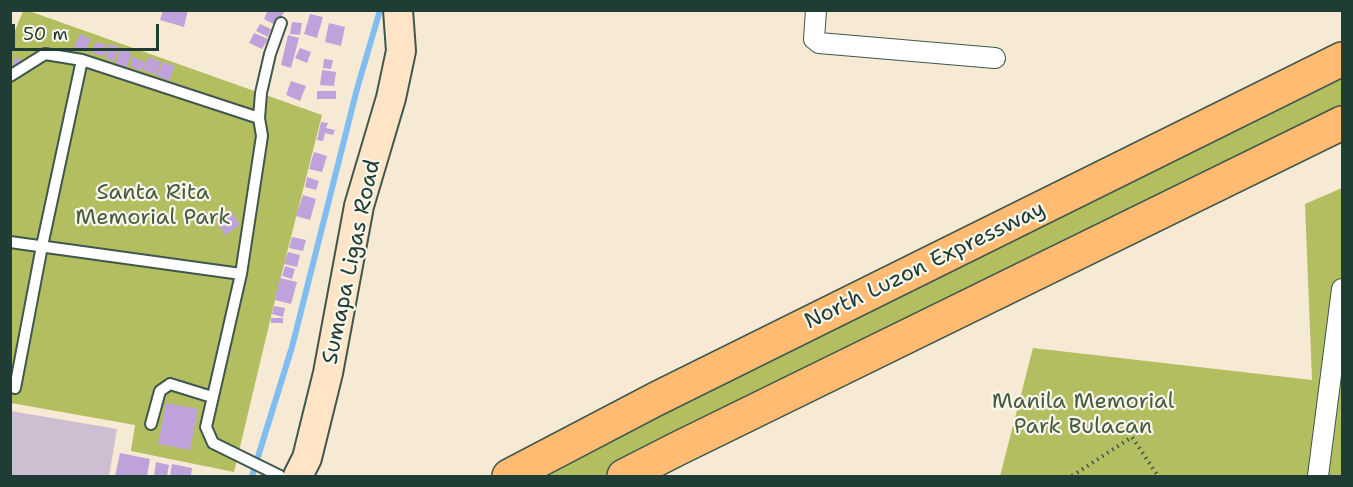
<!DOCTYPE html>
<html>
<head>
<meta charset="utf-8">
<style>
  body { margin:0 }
  #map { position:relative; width:1353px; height:487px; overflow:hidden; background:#f6ead5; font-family:"Shantell Sans",sans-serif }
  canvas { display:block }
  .frame { position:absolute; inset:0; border:12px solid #1f3d34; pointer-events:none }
  .scale { position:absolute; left:12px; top:24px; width:147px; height:27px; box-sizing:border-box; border:3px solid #1f3d34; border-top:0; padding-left:8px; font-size:18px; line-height:21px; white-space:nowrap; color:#1f3d34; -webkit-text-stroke:4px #fbf7ec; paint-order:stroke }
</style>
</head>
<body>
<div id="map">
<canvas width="1353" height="487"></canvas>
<div class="frame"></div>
<div class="scale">50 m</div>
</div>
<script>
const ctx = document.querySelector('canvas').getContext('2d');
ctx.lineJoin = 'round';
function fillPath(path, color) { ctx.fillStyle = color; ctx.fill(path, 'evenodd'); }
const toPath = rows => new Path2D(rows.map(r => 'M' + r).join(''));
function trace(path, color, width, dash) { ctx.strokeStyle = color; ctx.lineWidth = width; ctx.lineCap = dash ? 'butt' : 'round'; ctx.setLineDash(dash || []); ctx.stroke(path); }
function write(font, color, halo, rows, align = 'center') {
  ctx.font = font + ' "Shantell Sans",sans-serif'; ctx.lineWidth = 4.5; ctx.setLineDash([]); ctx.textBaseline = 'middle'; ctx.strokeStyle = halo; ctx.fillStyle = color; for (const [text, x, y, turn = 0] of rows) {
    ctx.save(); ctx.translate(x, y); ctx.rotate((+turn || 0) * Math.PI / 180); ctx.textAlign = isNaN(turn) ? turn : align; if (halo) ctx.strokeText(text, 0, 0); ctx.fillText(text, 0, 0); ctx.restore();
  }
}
fillPath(toPath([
  [11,411,117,429,109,476,11,476]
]), '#cebed1');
fillPath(toPath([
  [23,11,29,11,322,115,275,300,234,472,131,451,135,425,11,403,10,43],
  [1342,71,1342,110,797,376,604,476,548,476,796,342],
  [1342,188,1342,476,1000,476,1033,348,1312,380,1305,204]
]), '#b2be60');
trace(toPath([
  [252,476,292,347,357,89,380,10]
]), '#80bdf3', 6);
fillPath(toPath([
  [163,10,188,10,184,27,160,20],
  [268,10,285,10,277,26,264,19],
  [310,14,323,17,317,38,304,34],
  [292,22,302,23,300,35,290,34],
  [329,23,345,27,341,46,325,42],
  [260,24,271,29,268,37,256,31],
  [254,33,268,39,262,49,249,43],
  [80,34,91,39,85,52,74,48],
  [288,35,299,38,291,68,281,65],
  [95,42,107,45,104,56,92,53],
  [110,44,119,47,114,61,105,58],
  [300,48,311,52,307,63,295,58],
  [121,49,132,53,126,68,115,64],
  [133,57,145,62,141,71,130,66],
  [148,57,161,62,157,75,143,70],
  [20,58,21,69,15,70,13,59],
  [324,59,333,60,331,69,323,68],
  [163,62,175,66,169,81,157,76],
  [322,70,336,72,334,86,320,85],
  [291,81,306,86,300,101,286,95],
  [317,91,336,91,336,99,317,99],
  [321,122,328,123,326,128,335,130,333,135,325,133,323,141,317,140],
  [314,152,327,156,322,172,309,169],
  [307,177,319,181,316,190,305,187],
  [303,195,316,199,310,220,296,216],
  [231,211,240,225,225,235,216,220],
  [292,237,306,240,303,251,289,248],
  [288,252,300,255,297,267,284,264],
  [285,266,295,269,292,279,282,276],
  [280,278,297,282,291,304,275,300],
  [274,306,285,308,283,317,272,314],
  [271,318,283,318,283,323,271,323],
  [166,403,198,409,190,450,158,444],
  [120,453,150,459,147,476,115,476],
  [156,462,169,465,167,476,154,476],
  [172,464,192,468,191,476,170,476]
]), '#bfa2dc');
const service = toPath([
  [10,76,45,54,82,60,259,118],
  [10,242,241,274],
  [15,388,42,246,82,60],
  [151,424,160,391,170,384,212,397],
  [280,476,213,443,206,427,241,274,262,136,259,118,261,93,270,54,281,23]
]);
const minor = toPath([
  [816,10,814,39,819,43,995,58],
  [1318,476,1342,289]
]);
const secondary = toPath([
  [298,476,307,458,328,373,359,206,391,98,401,51,398,10]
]);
const motorway = toPath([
  [509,476,656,399,1342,59],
  [624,476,677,449,1342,123]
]);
trace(service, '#3f574c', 14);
trace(minor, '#3f574c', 22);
trace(secondary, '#3f574c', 32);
trace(motorway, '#3f574c', 36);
trace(toPath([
  [1072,476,1132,437,1158,476]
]), '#3f574c', 4, [1.5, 4.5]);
trace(service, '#fff', 10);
trace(minor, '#fff', 20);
trace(secondary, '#ffe4c6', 28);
trace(motorway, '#febb71', 33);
write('22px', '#445d3f', '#fbf7ec', [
  ["Santa Rita",153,193],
  ["Memorial Park",153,218],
  ["Manila Memorial",1083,402],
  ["Park Bulacan",1083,427]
]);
write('22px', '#1f3d34', '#fbf7ec', [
  ["Sumapa Ligas Road",352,262,-78],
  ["North Luzon Expressway",925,266,-26]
]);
</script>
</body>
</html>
